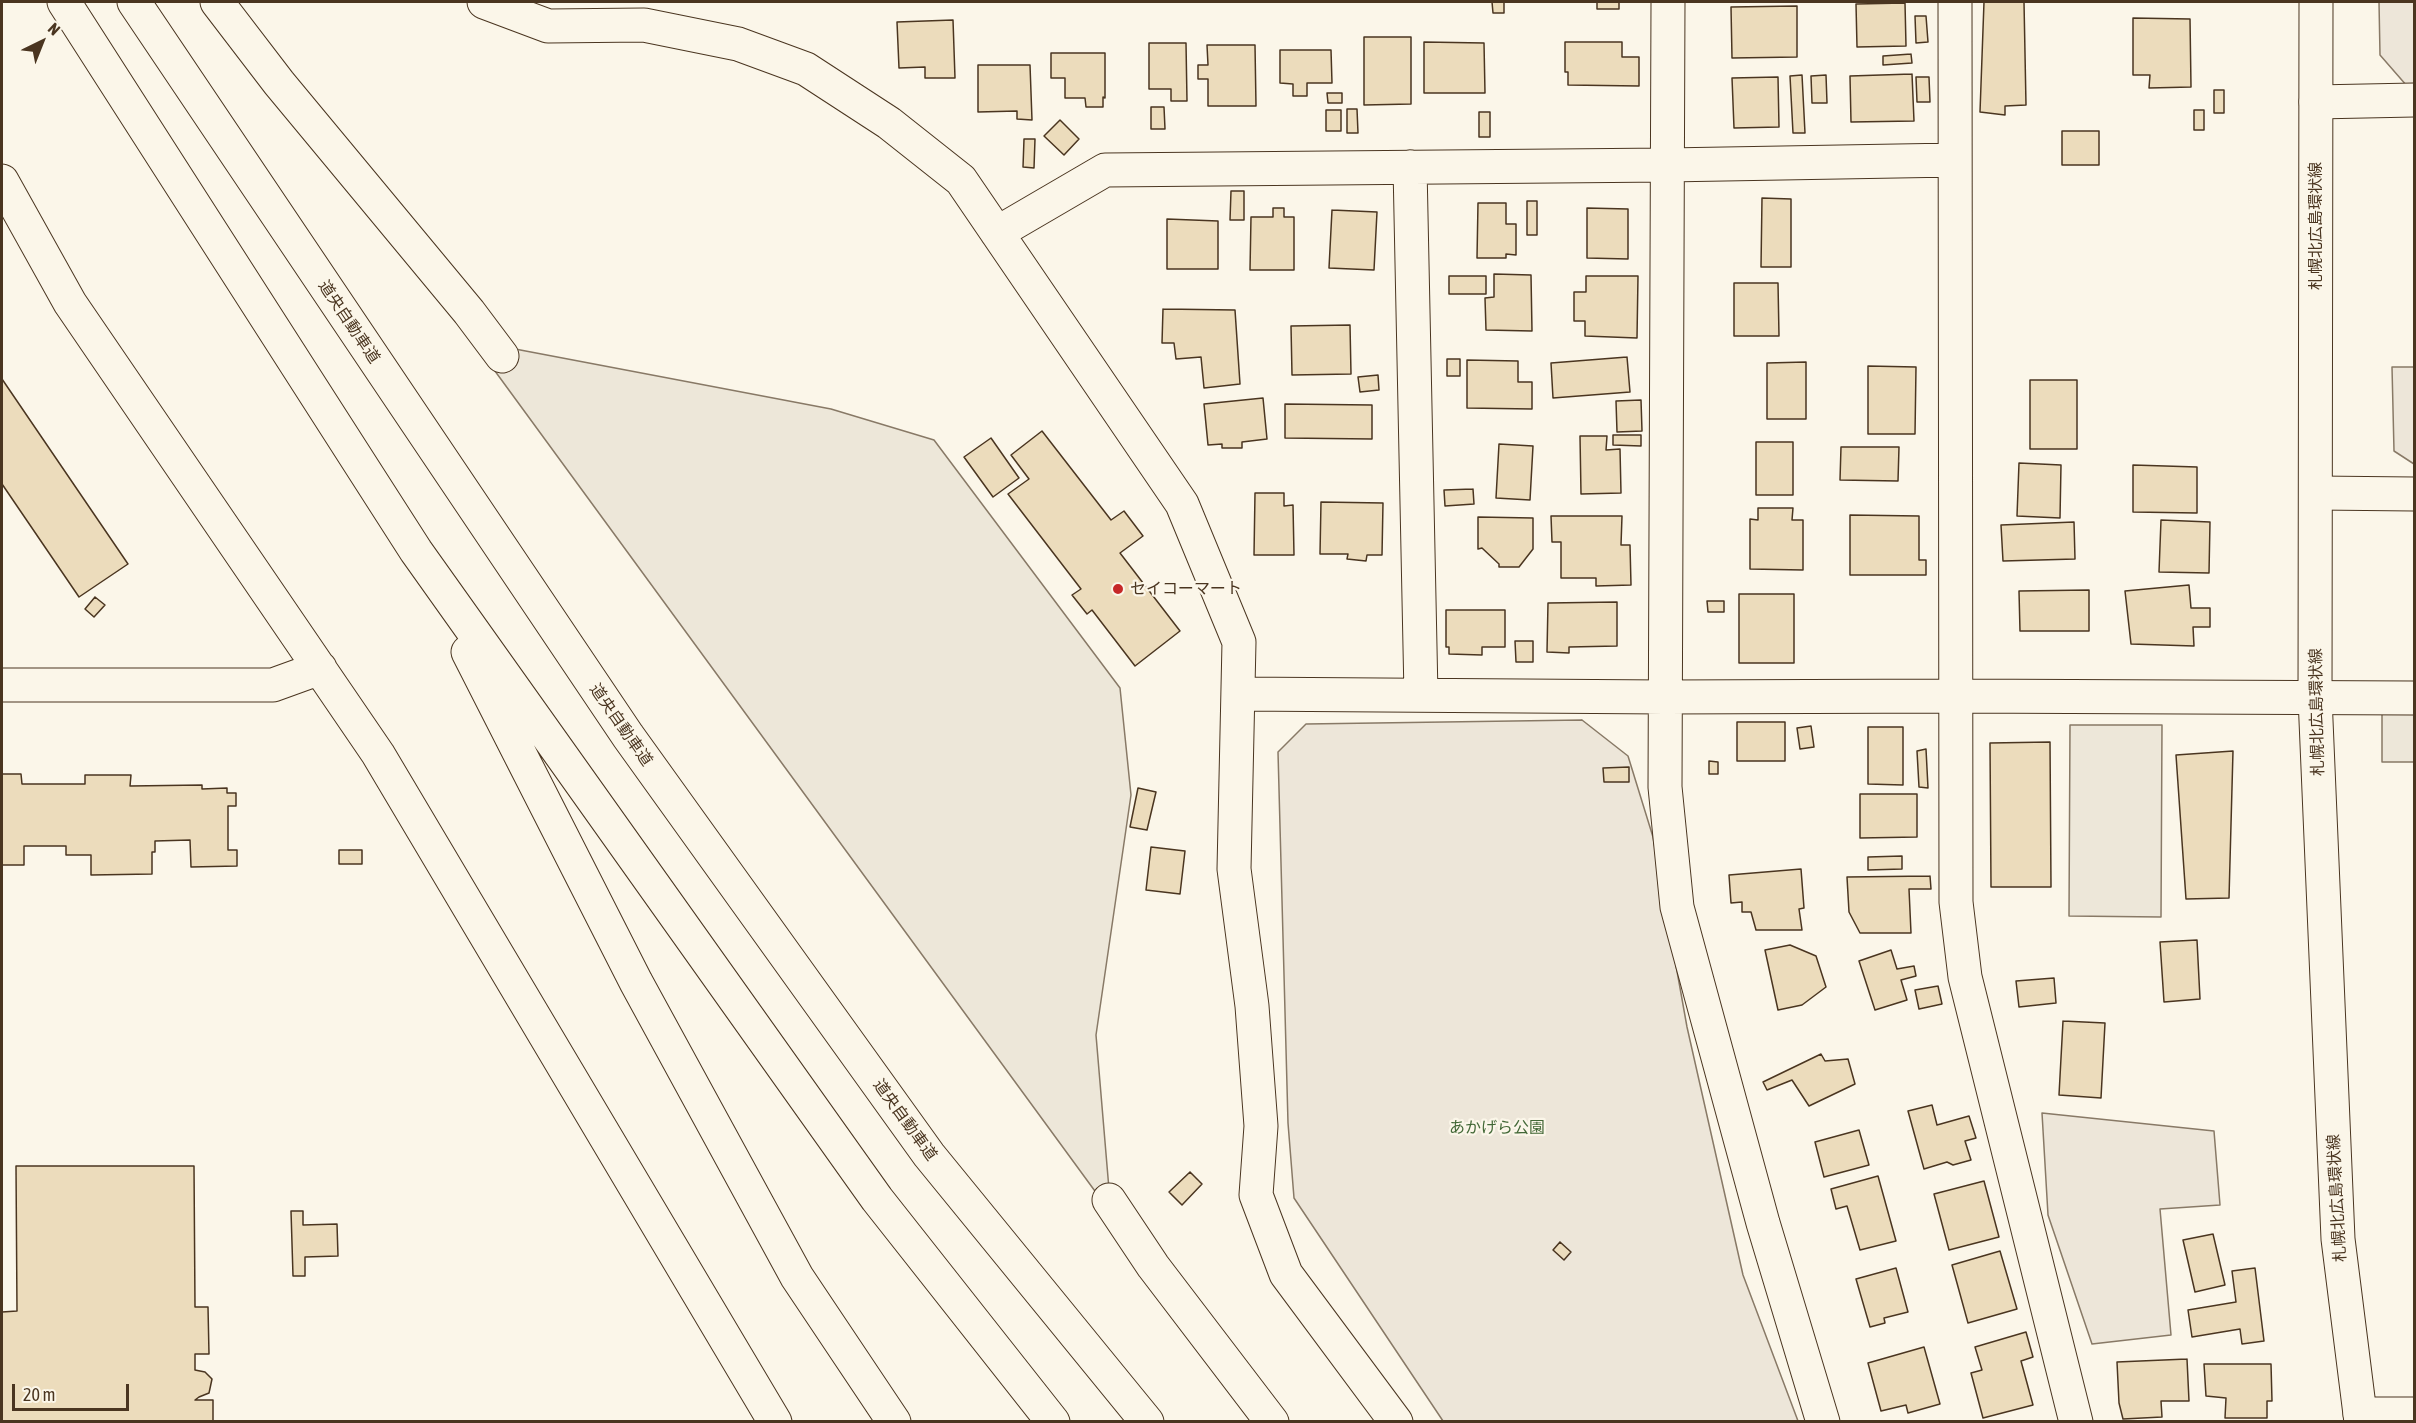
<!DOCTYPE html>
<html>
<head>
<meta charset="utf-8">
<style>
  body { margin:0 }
  #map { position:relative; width:2416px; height:1423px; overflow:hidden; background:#fbf6e9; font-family:"Asap Condensed",sans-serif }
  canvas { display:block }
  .frame { position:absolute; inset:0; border:3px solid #4a3520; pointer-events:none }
  .north { position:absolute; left:12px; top:12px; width:60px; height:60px; -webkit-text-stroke:4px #fbf6e9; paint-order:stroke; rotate:43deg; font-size:16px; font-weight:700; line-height:24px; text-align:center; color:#4a3520 }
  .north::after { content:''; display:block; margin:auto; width:21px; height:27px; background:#4a3520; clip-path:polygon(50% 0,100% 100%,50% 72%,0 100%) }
  .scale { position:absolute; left:12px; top:1384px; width:117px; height:27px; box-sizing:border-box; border:3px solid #4a3520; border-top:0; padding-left:8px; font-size:18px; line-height:21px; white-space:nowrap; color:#4a3520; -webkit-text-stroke:4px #fbf6e9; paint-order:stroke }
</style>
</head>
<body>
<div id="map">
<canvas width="2416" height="1423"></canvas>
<div class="frame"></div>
<div class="north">N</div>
<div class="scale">20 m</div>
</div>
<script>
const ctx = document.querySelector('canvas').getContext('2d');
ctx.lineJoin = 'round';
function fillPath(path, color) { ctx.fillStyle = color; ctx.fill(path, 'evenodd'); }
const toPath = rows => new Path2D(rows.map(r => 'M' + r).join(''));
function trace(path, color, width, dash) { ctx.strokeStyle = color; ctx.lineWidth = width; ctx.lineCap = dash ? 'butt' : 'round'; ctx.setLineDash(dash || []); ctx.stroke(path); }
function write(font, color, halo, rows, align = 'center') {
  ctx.font = font + ' "Asap Condensed","Noto Sans JP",sans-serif'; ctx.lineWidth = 4.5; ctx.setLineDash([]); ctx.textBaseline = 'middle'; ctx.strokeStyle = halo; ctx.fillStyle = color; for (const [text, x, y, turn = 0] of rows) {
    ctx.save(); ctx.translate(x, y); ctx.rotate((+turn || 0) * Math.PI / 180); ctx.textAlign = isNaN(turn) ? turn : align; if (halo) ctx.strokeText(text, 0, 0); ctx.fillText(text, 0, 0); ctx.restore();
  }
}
const green = toPath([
  [2379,2,2414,2,2414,86,2407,86,2380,55,2379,2],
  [2392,367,2414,367,2414,464,2394,451,2392,367],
  [1582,720,1628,756,1653,837,1687,1027,1743,1275,1798,1421,1443,1421,1294,1198,1288,1123,1278,752,1306,724,1582,720],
  [2042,1113,2214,1131,2220,1205,2160,1209,2171,1335,2092,1344,2048,1215,2042,1113]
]);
fillPath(green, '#ede6d9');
trace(green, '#887966', 1.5);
const parking = toPath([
  [473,341,831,409,934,440,1120,688,1131,795,1096,1035,1111,1213,473,341],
  [2382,713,2414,713,2414,762,2382,762,2382,713],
  [2070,725,2162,725,2161,917,2069,916,2070,725]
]);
fillPath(parking, '#ede7d9');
trace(parking, '#887966', 1.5);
const building = toPath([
  [1492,2,1504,2,1504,13,1493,13,1492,2],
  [1597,2,1619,2,1619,9,1597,9,1597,2],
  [1984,2,2024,2,2026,105,2005,106,2005,115,1980,112,1984,2],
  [1905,3,1906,46,1857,47,1856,4,1905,3],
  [1797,6,1797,57,1732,58,1731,7,1797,6],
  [1915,16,1926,16,1928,42,1916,43,1915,16],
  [2133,18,2190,19,2191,87,2149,88,2150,75,2133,75,2133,18],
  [953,20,955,78,925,78,925,67,899,68,897,22,953,20],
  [1364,37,1411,37,1411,104,1364,105,1364,37],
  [1424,42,1484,43,1485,93,1424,93,1424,42],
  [1565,42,1622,42,1622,57,1639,57,1639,86,1568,85,1568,72,1565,72,1565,42],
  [1149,43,1186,43,1187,101,1171,101,1171,89,1149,89,1149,43],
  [1207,45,1255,45,1256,106,1208,106,1208,79,1198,79,1198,65,1208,65,1207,45],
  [1280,50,1331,50,1332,83,1307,83,1307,96,1293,96,1293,84,1280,83,1280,50],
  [1051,53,1105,53,1105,98,1103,97,1103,107,1086,107,1085,98,1065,98,1065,78,1051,78,1051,53],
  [1911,54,1912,63,1883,65,1883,56,1911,54],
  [978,65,1030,65,1032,120,1017,119,1017,111,978,112,978,65],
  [1912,74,1914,121,1851,122,1850,76,1912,74],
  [1802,75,1805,133,1793,133,1790,76,1802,75],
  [1826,75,1827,103,1812,103,1811,76,1826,75],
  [1778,77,1779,127,1734,128,1732,78,1778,77],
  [1916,77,1929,77,1930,102,1917,102,1916,77],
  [2214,90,2224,90,2224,113,2214,113,2214,90],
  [1327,93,1342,93,1342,103,1328,103,1327,93],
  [1151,107,1164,107,1165,129,1151,129,1151,107],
  [1347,109,1357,109,1358,133,1347,133,1347,109],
  [1326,110,1341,110,1341,131,1326,131,1326,110],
  [2194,110,2204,110,2204,130,2194,130,2194,110],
  [1479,112,1490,112,1490,137,1479,137,1479,112],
  [1060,120,1079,139,1064,155,1044,136,1060,120],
  [2062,131,2099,131,2099,165,2062,165,2062,131],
  [1024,139,1035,139,1034,168,1023,167,1024,139],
  [1231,191,1244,191,1244,220,1230,220,1231,191],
  [1762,198,1791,199,1791,267,1761,267,1762,198],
  [1527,201,1537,201,1537,235,1527,235,1527,201],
  [1478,203,1506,203,1506,224,1516,224,1516,255,1506,254,1506,258,1477,258,1478,203],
  [1273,208,1284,208,1284,217,1294,217,1294,270,1250,270,1251,217,1273,217,1273,208],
  [1587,208,1628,209,1628,259,1587,258,1587,208],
  [1332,210,1377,212,1374,270,1329,268,1332,210],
  [1167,219,1218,221,1218,269,1167,269,1167,219],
  [1494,274,1531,275,1532,331,1486,330,1485,298,1494,297,1494,274],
  [1449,276,1486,276,1486,294,1449,294,1449,276],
  [1586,276,1638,276,1637,338,1585,336,1585,321,1574,321,1574,292,1586,292,1586,276],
  [1734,283,1778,283,1779,336,1734,336,1734,283],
  [1163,309,1235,310,1240,384,1204,388,1201,357,1176,359,1174,343,1162,343,1163,309],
  [1350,325,1351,374,1292,375,1291,326,1350,325],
  [1627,357,1630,392,1553,398,1551,363,1627,357],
  [1447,359,1460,359,1460,376,1447,376,1447,359],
  [1467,360,1518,361,1518,382,1532,382,1532,409,1467,408,1467,360],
  [1806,362,1806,419,1767,419,1767,363,1806,362],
  [1868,366,1916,367,1915,434,1868,434,1868,366],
  [1378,375,1379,390,1360,392,1358,377,1378,375],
  [2,379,128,564,79,597,2,484,2,379],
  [2030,380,2077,380,2077,449,2030,449,2030,380],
  [1263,398,1267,439,1242,442,1242,448,1222,448,1222,444,1208,445,1204,404,1263,398],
  [1641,400,1642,431,1617,432,1616,401,1641,400],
  [1285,404,1372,405,1372,439,1285,438,1285,404],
  [1042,431,1111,520,1124,511,1143,536,1120,553,1180,631,1135,666,1092,610,1087,614,1072,595,1081,589,1008,494,1029,479,1011,455,1042,431],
  [1613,435,1641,435,1641,446,1613,445,1613,435],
  [1580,436,1607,436,1606,450,1620,449,1621,493,1581,494,1580,436],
  [991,438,1019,478,993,497,964,457,991,438],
  [1756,442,1793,442,1793,495,1756,495,1756,442],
  [1499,444,1533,446,1530,500,1496,498,1499,444],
  [1841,447,1899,447,1898,481,1840,480,1841,447],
  [2019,463,2061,465,2060,518,2017,516,2019,463],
  [2133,465,2197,467,2197,513,2133,512,2133,465],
  [1473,489,1474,504,1445,506,1444,490,1473,489],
  [1255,493,1284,493,1284,506,1293,505,1294,555,1254,555,1255,493],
  [1321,502,1383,503,1382,555,1367,555,1366,561,1347,559,1348,554,1320,554,1321,502],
  [1758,508,1793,508,1792,520,1803,520,1803,570,1750,569,1750,519,1758,520,1758,508],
  [1850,515,1919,516,1919,560,1926,560,1926,575,1850,575,1850,515],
  [1551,516,1622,516,1621,545,1630,545,1631,585,1596,586,1596,578,1561,578,1561,542,1552,542,1551,516],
  [1478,517,1533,518,1533,549,1519,567,1499,567,1499,564,1482,548,1478,549,1478,517],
  [2161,520,2210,522,2209,573,2159,572,2161,520],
  [2074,522,2075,559,2003,561,2001,525,2074,522],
  [2189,585,2191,608,2210,608,2210,627,2193,627,2194,646,2131,644,2125,591,2189,585],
  [2089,590,2089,631,2020,631,2019,591,2089,590],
  [1739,594,1794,594,1794,663,1739,663,1739,594],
  [95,597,105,605,94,617,85,609,95,597],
  [1707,601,1724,601,1724,612,1708,612,1707,601],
  [1617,602,1617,646,1569,647,1569,653,1547,652,1548,603,1617,602],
  [1446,610,1505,610,1505,647,1482,647,1482,655,1449,654,1449,647,1446,647,1446,610],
  [1515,641,1533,641,1533,662,1516,662,1515,641],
  [1737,722,1785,722,1785,761,1737,761,1737,722],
  [1811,726,1814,747,1800,749,1797,728,1811,726],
  [1868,727,1903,727,1903,785,1868,784,1868,727],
  [2050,742,2051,887,1991,887,1990,743,2050,742],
  [1926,749,1928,788,1919,787,1917,751,1926,749],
  [2233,751,2229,898,2186,899,2176,755,2233,751],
  [1709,761,1718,762,1718,774,1709,774,1709,761],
  [1629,767,1629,782,1604,782,1603,768,1629,767],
  [2,774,21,774,22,784,85,784,85,775,131,775,130,786,202,785,202,789,227,788,227,793,236,793,236,806,228,806,228,850,237,850,237,866,191,867,190,840,155,841,155,852,152,852,152,874,91,875,91,855,66,855,66,846,24,846,24,865,2,865,2,774],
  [1138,788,1156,792,1147,830,1130,827,1138,788],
  [1860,794,1917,794,1917,837,1860,838,1860,794],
  [1151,847,1185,851,1180,894,1146,890,1151,847],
  [339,850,362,850,362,864,339,864,339,850],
  [1902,856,1902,869,1868,870,1868,857,1902,856],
  [1801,869,1804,908,1799,909,1802,930,1756,930,1751,912,1742,912,1742,902,1731,903,1729,875,1801,869],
  [1930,876,1931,889,1909,889,1911,933,1860,933,1849,912,1847,877,1930,876],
  [2197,940,2200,999,2164,1002,2160,942,2197,940],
  [1790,945,1816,956,1826,987,1802,1005,1778,1010,1765,950,1790,945],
  [1891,950,1897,969,1914,966,1916,976,1901,980,1907,1000,1875,1010,1859,961,1891,950],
  [2054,978,2056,1003,2019,1007,2016,981,2054,978],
  [1938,986,1942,1004,1919,1009,1915,990,1938,986],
  [2063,1021,2105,1023,2101,1098,2059,1095,2063,1021],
  [1821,1054,1825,1061,1848,1059,1855,1084,1809,1106,1792,1080,1767,1090,1763,1082,1821,1054],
  [1932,1105,1937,1125,1969,1116,1976,1138,1965,1141,1971,1160,1953,1165,1947,1162,1924,1169,1908,1111,1932,1105],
  [1859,1130,1869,1165,1824,1177,1815,1142,1859,1130],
  [16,1166,194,1166,195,1307,208,1307,209,1354,195,1354,195,1370,205,1372,212,1379,209,1393,199,1397,195,1400,213,1400,213,1422,2,1422,2,1312,17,1311,16,1166],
  [1190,1172,1202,1184,1182,1205,1169,1192,1190,1172],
  [1878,1176,1896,1241,1860,1250,1847,1206,1836,1209,1831,1189,1878,1176],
  [1984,1181,1999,1237,1949,1250,1934,1194,1984,1181],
  [291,1211,303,1211,303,1225,337,1224,338,1256,305,1257,305,1276,293,1276,291,1211],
  [2213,1234,2225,1285,2195,1292,2183,1240,2213,1234],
  [1560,1242,1571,1252,1564,1260,1553,1250,1560,1242],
  [2000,1251,2017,1309,1968,1323,1952,1265,2000,1251],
  [1896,1268,1908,1312,1884,1318,1885,1323,1870,1327,1856,1279,1896,1268],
  [2255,1268,2264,1341,2242,1344,2240,1329,2192,1337,2188,1310,2236,1302,2232,1271,2255,1268],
  [2026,1332,2033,1357,2021,1361,2033,1405,1983,1418,1971,1373,1982,1370,1975,1347,2026,1332],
  [1924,1347,1940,1404,1908,1413,1906,1405,1881,1411,1868,1363,1924,1347],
  [2187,1359,2189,1401,2161,1401,2162,1417,2123,1419,2119,1403,2117,1362,2187,1359],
  [2204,1364,2271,1364,2272,1401,2267,1401,2267,1418,2225,1418,2226,1398,2206,1396,2204,1364]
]);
fillPath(building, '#ecdcbc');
trace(building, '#4a3520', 1.5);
const street = toPath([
  [484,2,548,26,644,25,738,44,806,69,889,123,961,180,1182,504,1239,642,1234,869,1252,1006,1261,1126,1256,1195,1286,1274,1396,1422],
  [1668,2,1665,787,1677,907,1763,1223,1823,1422],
  [1955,2,1956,902,1965,977,2076,1422],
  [2316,102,2414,100],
  [1410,167,1421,695],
  [2,181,70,303,378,754,775,1422],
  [997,233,1105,170,1667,165,1955,160],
  [2317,493,2414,494],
  [2,685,273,685,320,668],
  [1239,694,1665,697,1956,696,2414,698],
  [2360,1414,2414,1414]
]);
const primary = toPath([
  [2316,2,2315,697,2338,1239,2361,1422]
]);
const highway = toPath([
  [64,2,416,551,877,1199,1053,1422],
  [134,2,628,736,929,1155,1147,1422],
  [217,2,279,83,469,312,502,356],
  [468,652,636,982,797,1277,894,1422],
  [1109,1200,1153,1266,1272,1422]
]);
trace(street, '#4a3520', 35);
trace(primary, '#4a3520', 35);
trace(highway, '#4a3520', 35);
trace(street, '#fbf6e9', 33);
trace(primary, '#fbf6e9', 33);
trace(highway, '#fbf6e9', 33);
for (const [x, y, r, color] of [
  [1118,589,6,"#c62828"]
]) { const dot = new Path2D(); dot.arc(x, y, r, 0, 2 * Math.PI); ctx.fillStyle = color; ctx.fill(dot); trace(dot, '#fbf6e9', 2); }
write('16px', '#4a3520', '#fbf6e9', [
  ["札幌北広島環状線",2316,226,-90],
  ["道央自動車道",349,322,56],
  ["札幌北広島環状線",2317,712,-91],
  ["道央自動車道",621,725,55],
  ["道央自動車道",905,1120,54],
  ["札幌北広島環状線",2337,1198,-93]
]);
write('16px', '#4a3520', '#fbf6e9', [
  ["セイコーマート",1130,589]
], 'left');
write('16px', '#436837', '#fbf6e9', [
  ["あかげら公園",1497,1128]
]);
</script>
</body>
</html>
